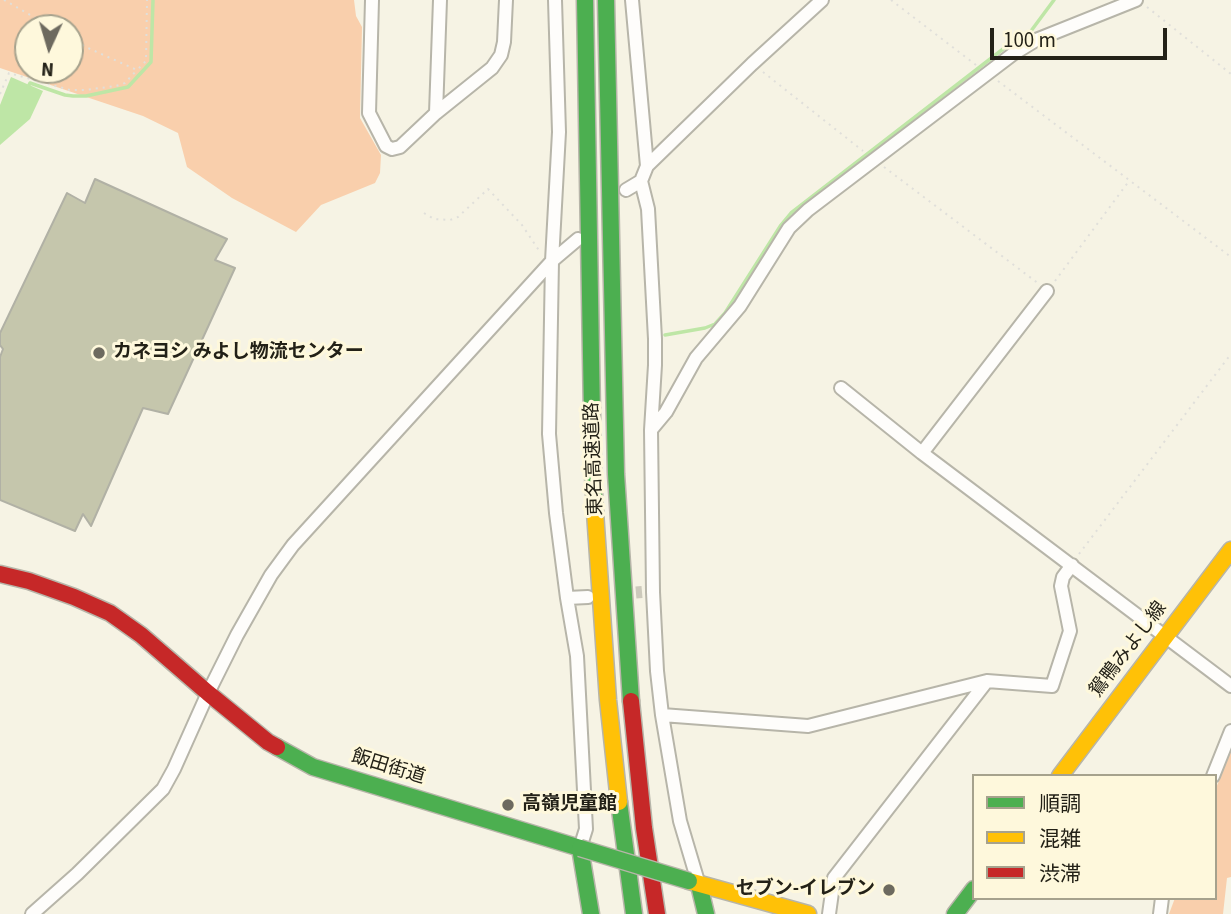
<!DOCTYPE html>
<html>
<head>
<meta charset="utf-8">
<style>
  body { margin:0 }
  #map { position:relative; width:1231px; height:914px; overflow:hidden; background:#f6f3e4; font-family:"Source Sans 3","Noto Sans JP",sans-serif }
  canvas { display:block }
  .legend { position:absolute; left:972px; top:774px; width:245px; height:126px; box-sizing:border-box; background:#fef8dc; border:2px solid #a6a28d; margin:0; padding:9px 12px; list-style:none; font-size:21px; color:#232117 }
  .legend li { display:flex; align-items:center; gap:14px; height:35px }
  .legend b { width:35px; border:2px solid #a6a28d }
  .north { position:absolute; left:14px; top:14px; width:70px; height:70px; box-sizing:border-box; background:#fef8dc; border:2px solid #a6a28d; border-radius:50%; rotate:184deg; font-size:19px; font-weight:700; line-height:28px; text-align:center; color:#232117 }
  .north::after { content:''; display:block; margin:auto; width:24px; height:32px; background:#6d6a5f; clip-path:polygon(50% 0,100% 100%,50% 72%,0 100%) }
  .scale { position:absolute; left:990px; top:28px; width:177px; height:32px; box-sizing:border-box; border:4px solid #232117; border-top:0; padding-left:9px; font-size:21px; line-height:24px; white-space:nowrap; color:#232117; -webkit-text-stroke:5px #fef8dc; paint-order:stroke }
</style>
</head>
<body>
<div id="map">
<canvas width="1231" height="914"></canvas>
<ul class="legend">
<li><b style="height:9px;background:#4caf50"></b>順調</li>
<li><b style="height:9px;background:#ffc107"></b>混雑</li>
<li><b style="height:9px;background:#c62828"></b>渋滞</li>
</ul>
<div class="north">N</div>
<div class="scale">100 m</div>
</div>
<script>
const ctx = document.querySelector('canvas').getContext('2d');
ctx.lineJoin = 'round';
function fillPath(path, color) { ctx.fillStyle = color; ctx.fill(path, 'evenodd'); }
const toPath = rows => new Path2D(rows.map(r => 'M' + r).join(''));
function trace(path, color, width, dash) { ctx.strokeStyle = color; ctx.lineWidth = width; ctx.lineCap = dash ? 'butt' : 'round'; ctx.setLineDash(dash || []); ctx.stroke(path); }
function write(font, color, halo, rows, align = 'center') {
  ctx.font = font + ' "Source Sans 3","Noto Sans JP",sans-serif'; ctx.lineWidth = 6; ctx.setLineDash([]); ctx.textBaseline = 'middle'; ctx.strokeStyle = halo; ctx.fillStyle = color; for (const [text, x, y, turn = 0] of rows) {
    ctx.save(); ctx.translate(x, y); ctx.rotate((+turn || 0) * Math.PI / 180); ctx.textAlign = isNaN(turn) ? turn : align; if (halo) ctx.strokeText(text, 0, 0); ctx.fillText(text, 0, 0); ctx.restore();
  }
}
fillPath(toPath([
  [0,0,354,0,356,16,362,27,360,118,381,155,380,173,375,183,321,205,296,232,232,198,187,167,178,133,143,116,0,68],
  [28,28,70,28,70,70,28,70],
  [1231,748,1231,877,1227,878,1223,914,1169,914,1175,898,1215,898,1215,791]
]), '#f9cfac');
fillPath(toPath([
  [11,77,43,91,30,119,0,145,0,105]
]), '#bee6a6');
trace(toPath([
  [28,87,30,83,65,95,73,96,86,96,128,87,151,62,153,0],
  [665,335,705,328,715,324,725,313,781,225,791,213,1016,39,1028,35,1054,0]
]), '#bee6a6', 3.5);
const building = toPath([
  [95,179,227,239,215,260,235,268,168,414,143,408,91,526,83,514,75,531,0,500,0,357,3,349,0,345,0,333,67,193,85,203,95,179]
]);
fillPath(building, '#c5c6ac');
trace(building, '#b1b1a5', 2);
trace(toPath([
  [618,594,642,592]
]), '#ccc9bb', 12, [12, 6]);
const street = toPath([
  [372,0,369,113,386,146,392,149,400,147,436,113,492,68,501,55,504,42,506,0],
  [555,0,559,132,552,261,549,434,556,513,567,598,577,656,586,829,580,848],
  [632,0,647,166],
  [436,113,440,0],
  [626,190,641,181],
  [841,388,922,453,1231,686],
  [651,430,666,412,696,358,740,306,789,228,808,210,1013,54,1036,40,1136,0],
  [922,453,1047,291],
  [567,598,588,597],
  [662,715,808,726,987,681,1052,686,1070,631,1061,586,1063,577,1072,565],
  [1213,776,1231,731],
  [699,885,680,821,662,715,657,671,653,592,651,430,655,365,655,339,648,209,641,181,647,166,752,64,822,0],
  [32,914,77,874,163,789,174,769,208,693,237,635,271,575,293,545,552,261,578,239],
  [829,914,834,878,987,681],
  [1160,914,1162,898]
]);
const fast = toPath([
  [585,0,593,474,595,512],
  [606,0,616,474,631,701],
  [277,747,313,767,580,848,591,914],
  [619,802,634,914],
  [699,885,706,914],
  [955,914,974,889]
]);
const slow = toPath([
  [595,512,608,700,619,802],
  [1060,776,1231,550],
  [689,881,808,914]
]);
const jam = toPath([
  [0,574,29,581,74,597,110,613,141,635,208,693,268,742,277,747],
  [631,701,644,828,657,914]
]);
trace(street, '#b7b5a9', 16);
trace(fast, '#b7b5a9', 19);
trace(slow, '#b7b5a9', 19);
trace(jam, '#b7b5a9', 19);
trace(toPath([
  [4,0,53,28],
  [891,0,976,65],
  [1147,7,1231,74],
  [70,38,88,48,137,70,146,61,147,0],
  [763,72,863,151],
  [998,81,1231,257],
  [0,94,9,73,70,90,85,90,116,86,125,83,137,70],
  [884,167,1039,284],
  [424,213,434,219,450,220,458,217,488,189,522,225,540,252],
  [1055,281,1129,181],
  [1079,554,1231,354]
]), '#e0dfda', 2, [2, 5]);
trace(street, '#fefdfb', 12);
trace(fast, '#4caf50', 16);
trace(slow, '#ffc107', 16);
trace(jam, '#c62828', 16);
const fastBridge = toPath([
  [580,848,689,881]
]);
trace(fastBridge, '#b7b5a9', 19, []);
trace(fastBridge, '#4caf50', 16);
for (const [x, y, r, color] of [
  [99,353,7,"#6d6a5f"],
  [508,805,7,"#6d6a5f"],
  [889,890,7,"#6d6a5f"]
]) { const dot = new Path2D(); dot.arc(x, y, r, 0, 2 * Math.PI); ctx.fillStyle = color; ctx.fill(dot); trace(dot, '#fef8dc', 2.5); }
write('bold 19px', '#232117', '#fef8dc', [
  ["カネヨシ みよし物流センター",113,353],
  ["高嶺児童館",522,805],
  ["セブン-イレブン",875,890,"right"]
], 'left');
write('19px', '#232117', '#fef8dc', [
  ["東名高速道路",595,459,-92],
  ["鴛鴨みよし線",1129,650,-53],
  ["飯田街道",388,768,17]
]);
</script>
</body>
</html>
